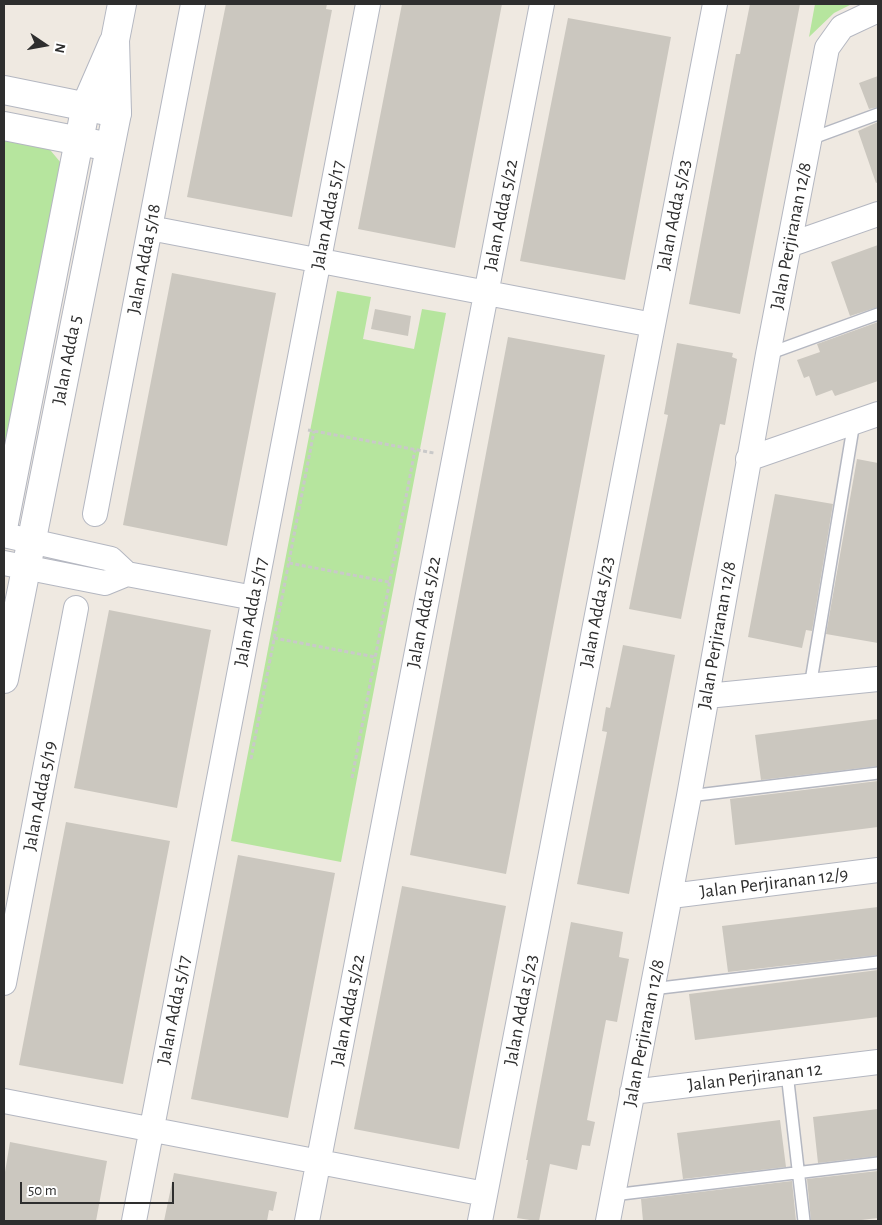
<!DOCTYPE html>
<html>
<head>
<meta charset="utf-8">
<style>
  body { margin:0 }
  #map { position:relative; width:882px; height:1225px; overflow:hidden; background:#efe9e1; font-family:"Alegreya Sans",sans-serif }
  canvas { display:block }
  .frame { position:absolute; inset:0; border:5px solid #2e2e2e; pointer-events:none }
  .north { position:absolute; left:20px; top:20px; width:50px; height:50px; -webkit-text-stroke:4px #fff; paint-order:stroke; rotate:102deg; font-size:14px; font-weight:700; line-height:20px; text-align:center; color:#2e2e2e }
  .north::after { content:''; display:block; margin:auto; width:18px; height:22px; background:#2e2e2e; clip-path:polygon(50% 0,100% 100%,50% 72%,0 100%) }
  .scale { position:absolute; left:20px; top:1182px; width:154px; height:22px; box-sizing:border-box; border:2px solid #2e2e2e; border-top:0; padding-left:6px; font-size:15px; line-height:18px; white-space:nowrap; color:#2e2e2e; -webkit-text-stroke:4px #fff; paint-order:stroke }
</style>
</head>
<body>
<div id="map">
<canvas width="882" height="1225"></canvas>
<div class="frame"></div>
<div class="north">N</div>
<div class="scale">50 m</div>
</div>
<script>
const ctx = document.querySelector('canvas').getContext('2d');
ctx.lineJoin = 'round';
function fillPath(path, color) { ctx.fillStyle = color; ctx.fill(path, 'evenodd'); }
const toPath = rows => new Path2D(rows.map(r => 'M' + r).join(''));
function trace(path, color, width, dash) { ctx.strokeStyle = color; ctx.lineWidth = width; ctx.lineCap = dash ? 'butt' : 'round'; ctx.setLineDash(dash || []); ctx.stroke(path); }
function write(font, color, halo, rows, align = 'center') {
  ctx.font = font + ' "Alegreya Sans",sans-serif'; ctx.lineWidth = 4.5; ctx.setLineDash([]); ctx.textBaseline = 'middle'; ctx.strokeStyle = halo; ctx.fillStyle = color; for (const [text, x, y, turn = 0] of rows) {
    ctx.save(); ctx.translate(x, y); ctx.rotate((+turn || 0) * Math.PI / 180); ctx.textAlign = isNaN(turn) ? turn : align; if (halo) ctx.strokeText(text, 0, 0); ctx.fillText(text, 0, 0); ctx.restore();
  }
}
fillPath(toPath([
  [815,4,852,4,834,13,809,37],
  [4,138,46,145,66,169,4,476],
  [337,291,371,297,363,339,414,349,422,309,446,313,341,862,231,841]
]), '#b6e59e');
fillPath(toPath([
  [226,4,327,4,326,9,332,10,292,217,187,197],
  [402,4,502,4,455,248,358,229],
  [750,4,800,4,740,314,689,304,736,54,740,54],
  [568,18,671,37,625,280,520,261],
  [878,76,878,107,869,109,859,83],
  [878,122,878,182,876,183,858,131],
  [878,245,878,307,850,316,831,262],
  [172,273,276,293,227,546,123,525],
  [375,309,411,316,408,336,371,329],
  [878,322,878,381,835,396,832,390,816,396,809,376,804,378,797,360,820,352,817,344],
  [508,337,605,355,506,874,410,855],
  [677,343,733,353,732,357,737,359,725,425,720,424,681,619,629,609,668,415,664,414],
  [857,459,878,463,878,643,826,634],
  [775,494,833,504,812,631,806,630,802,648,748,637],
  [109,610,211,630,177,808,74,788],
  [623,645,675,655,629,894,577,884,607,732,602,731,606,707,610,708],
  [878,719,878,766,761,780,755,735],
  [878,781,878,827,735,845,730,799],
  [66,822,170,841,123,1084,19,1065],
  [238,855,335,873,288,1118,191,1099],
  [402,886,506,906,459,1149,354,1129],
  [878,907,878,955,728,972,722,926],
  [571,922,623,932,619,957,629,959,617,1022,606,1020,587,1120,595,1122,590,1146,582,1145,577,1170,550,1164,539,1221,536,1221,517,1218,528,1160,526,1160],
  [878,970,878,1017,695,1040,689,994],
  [878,1109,878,1156,818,1163,813,1117],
  [780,1120,786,1167,683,1179,677,1133],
  [10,1142,107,1161,96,1221,4,1221,4,1178],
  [878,1171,878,1218,853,1221,811,1221,807,1179],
  [174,1173,277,1192,273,1211,269,1210,267,1221,164,1221],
  [792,1181,796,1221,643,1221,641,1199]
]), '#cbc7bf');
const service = toPath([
  [810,139,878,114],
  [768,354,878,314],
  [810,687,854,422],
  [689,796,878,773],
  [652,989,878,962],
  [787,1073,804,1221],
  [613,1195,878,1163]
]);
const minor = toPath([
  [150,228,653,325],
  [789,245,878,214],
  [748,459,878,414],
  [95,514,193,4],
  [4,535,111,559,127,574],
  [4,563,105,583,127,574],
  [127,574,254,598],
  [707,696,878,679],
  [671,896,878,870],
  [4,983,76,608],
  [632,1092,878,1062],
  [4,1101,485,1194],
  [134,1221,368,4],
  [307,1221,542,4],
  [480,1221,715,4],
  [608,1221,689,796,768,354,827,48,842,27,878,10]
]);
const tertiary = toPath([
  [4,90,117,113],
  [4,126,110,147]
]);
const secondary = toPath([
  [4,523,86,105,113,43],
  [4,679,117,113,115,40,122,4]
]);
trace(service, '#b4b7c1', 14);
trace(minor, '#b4b7c1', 26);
trace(tertiary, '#b4b7c1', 30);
trace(secondary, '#b4b7c1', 30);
trace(toPath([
  [308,430,434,453],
  [289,563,389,582],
  [274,638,375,657],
  [251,759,314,431],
  [352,778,415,450]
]), '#c9c9c9', 3, [4, 2.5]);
trace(service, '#fff', 11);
trace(minor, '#fff', 24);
trace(tertiary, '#fff', 28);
trace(secondary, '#fff', 28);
write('19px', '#2e2e2e', '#fff', [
  ["Jalan Adda 5/17",328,215,-79],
  ["Jalan Adda 5/22",501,215,-79],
  ["Jalan Adda 5/23",674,215,-79],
  ["Jalan Perjiranan 12/8",791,236,-79],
  ["Jalan Adda 5/18",144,259,-79],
  ["Jalan Adda 5",67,360,-79],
  ["Jalan Adda 5/17",251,612,-79],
  ["Jalan Adda 5/22",424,612,-79],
  ["Jalan Adda 5/23",597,612,-79],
  ["Jalan Perjiranan 12/8",717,635,-80],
  ["Jalan Adda 5/19",40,796,-79],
  ["Jalan Perjiranan 12/9",774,883,-7],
  ["Jalan Adda 5/17",174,1010,-79],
  ["Jalan Adda 5/22",348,1010,-79],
  ["Jalan Adda 5/23",521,1010,-79],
  ["Jalan Perjiranan 12/8",644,1033,-79],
  ["Jalan Perjiranan 12",755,1077,-7]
]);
</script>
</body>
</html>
